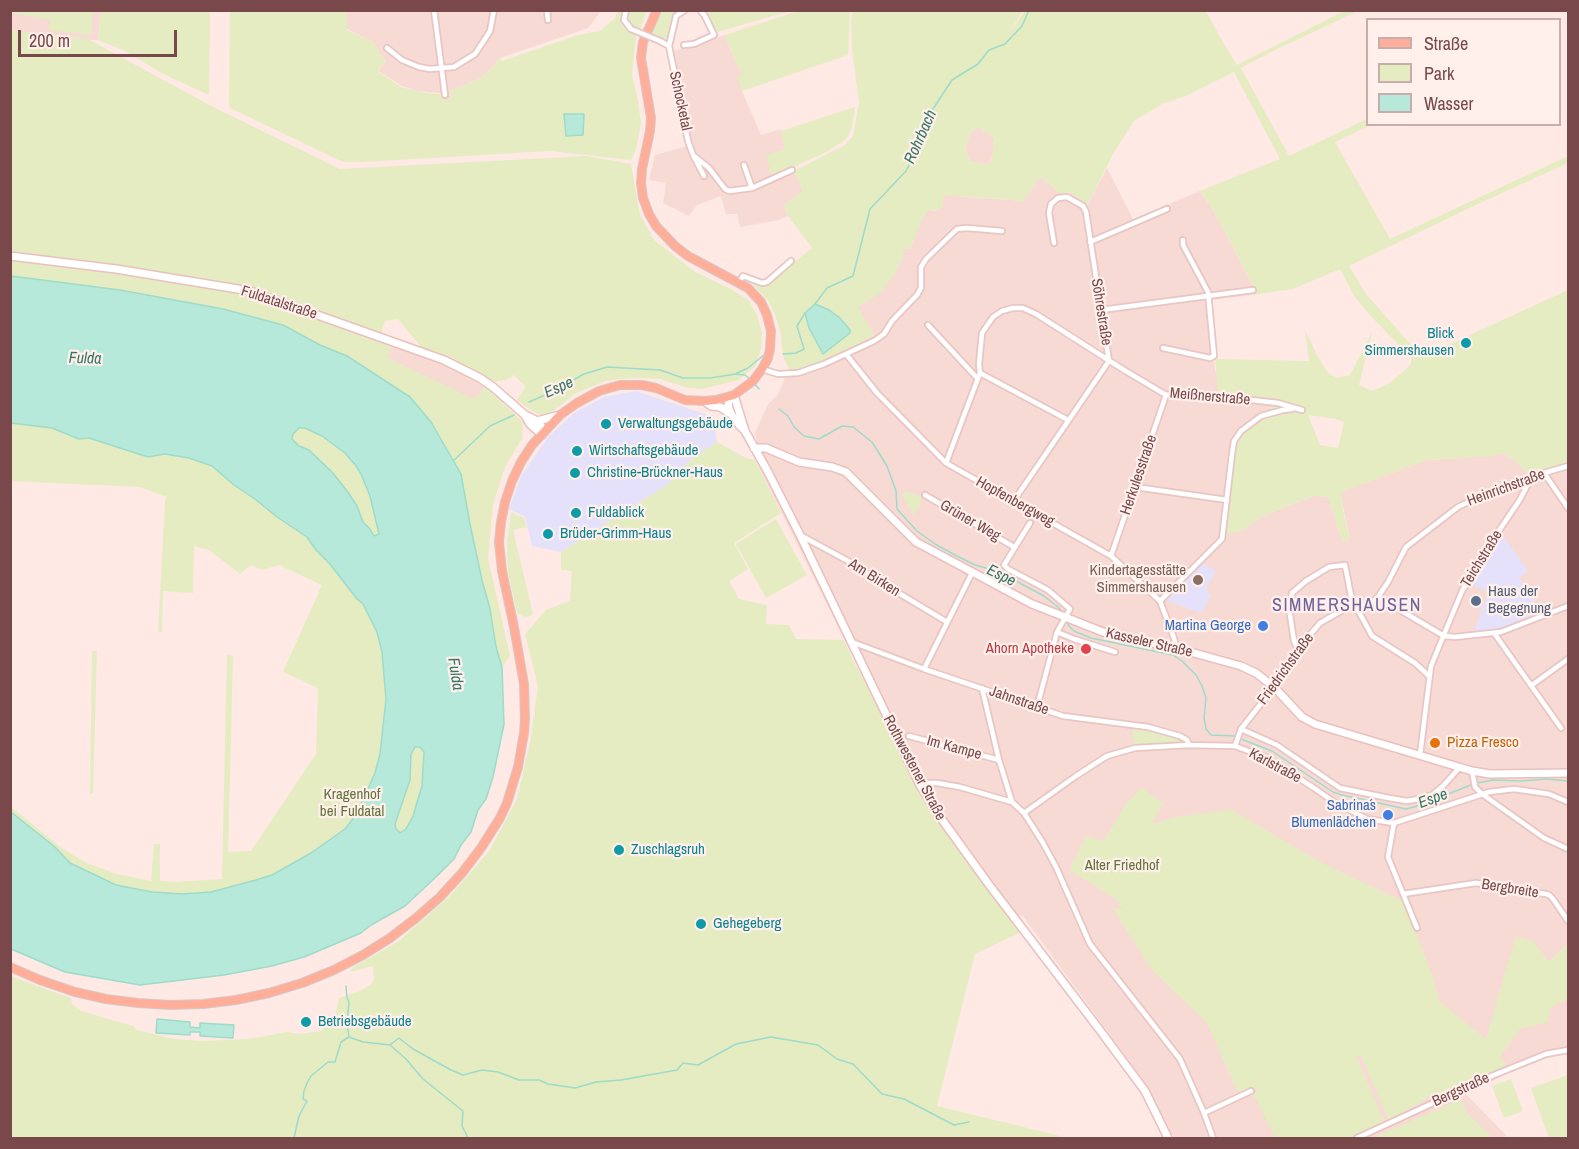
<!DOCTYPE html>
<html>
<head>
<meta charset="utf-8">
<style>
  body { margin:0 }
  #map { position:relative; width:1579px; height:1149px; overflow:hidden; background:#fee9e4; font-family:"Archivo Narrow",sans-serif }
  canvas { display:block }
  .frame { position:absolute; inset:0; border:12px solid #78484b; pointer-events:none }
  .legend { position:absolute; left:1366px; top:18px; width:195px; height:108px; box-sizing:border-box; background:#fff0ec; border:2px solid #c9adac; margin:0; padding:8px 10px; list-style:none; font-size:18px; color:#78484b }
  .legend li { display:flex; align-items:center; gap:12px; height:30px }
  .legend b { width:30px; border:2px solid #c9adac }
  .scale { position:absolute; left:18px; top:30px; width:159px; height:27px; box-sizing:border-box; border:3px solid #78484b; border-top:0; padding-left:8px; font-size:18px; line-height:21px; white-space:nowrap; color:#78484b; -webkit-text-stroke:4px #fff0ec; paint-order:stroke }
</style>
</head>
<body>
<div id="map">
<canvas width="1579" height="1149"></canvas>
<div class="frame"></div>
<ul class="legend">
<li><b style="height:8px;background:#ffae9a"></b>Straße</li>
<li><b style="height:16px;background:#e5ecc2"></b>Park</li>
<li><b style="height:16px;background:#b7e9db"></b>Wasser</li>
</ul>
<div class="scale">200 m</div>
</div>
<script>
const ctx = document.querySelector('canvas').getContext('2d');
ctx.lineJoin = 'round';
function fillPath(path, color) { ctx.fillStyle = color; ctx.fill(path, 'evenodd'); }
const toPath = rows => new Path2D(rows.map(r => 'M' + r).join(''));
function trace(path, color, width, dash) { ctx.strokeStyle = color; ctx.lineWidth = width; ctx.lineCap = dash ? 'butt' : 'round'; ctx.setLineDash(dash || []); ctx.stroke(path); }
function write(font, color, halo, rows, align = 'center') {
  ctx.font = font + ' "Archivo Narrow",sans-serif'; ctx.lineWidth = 4.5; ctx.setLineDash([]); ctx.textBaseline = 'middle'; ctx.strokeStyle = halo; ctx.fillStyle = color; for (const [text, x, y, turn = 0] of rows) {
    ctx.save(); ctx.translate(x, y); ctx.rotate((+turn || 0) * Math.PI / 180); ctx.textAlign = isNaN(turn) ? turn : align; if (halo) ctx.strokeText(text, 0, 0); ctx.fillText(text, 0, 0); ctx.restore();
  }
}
fillPath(toPath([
  [10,11,101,11,98,40,54,40,11,34],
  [347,11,601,11,588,28,500,58,492,68,482,77,459,88,450,91,451,98,443,100,440,93,417,91,402,86,378,71,386,61,380,54,374,42,347,29],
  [725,35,732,53,741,71,742,91,761,135,781,129,785,149,803,191,784,205,788,216,779,220,740,227,737,214,726,214,721,196,697,205,689,216,663,203,666,183,649,180,655,155,691,145,674,51],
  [978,127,995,138,993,154,989,164,971,162,965,148,970,133],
  [1107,168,1133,219,1200,191,1213,210,1253,285,1252,295,1210,300,1215,371,1272,400,1271,414,1238,532,1263,516,1316,495,1324,497,1328,496,1342,541,1350,540,1340,492,1427,460,1490,456,1502,453,1517,462,1528,474,1568,462,1568,1051,1543,1056,1513,1070,1467,1095,1507,1136,1504,1138,1174,1138,1144,1081,1022,915,1013,920,927,795,843,637,759,467,768,463,757,443,755,433,768,404,777,396,788,371,803,369,844,352,874,335,857,307,905,248,910,249,921,220,929,209,935,211,941,207,943,194,966,197,1013,200,1023,202,1040,177,1062,194,1068,192,1078,198,1086,207],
  [391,346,436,359,485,386,474,400,387,358]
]), '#f8dad5');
fillPath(toPath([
  [636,391,714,417,717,442,687,463,667,485,561,552,532,546,525,517,509,509,521,476,548,437,574,413,604,397],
  [1501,533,1528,571,1519,578,1543,614,1499,630,1474,632,1488,592,1470,584],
  [1204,563,1216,572,1206,588,1211,596,1201,613,1165,600]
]), '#e6e1fa');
fillPath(toPath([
  [801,10,850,11,848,55,742,91,738,76,741,74,741,71,732,53,725,35],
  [983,10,1023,11,1007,35,1025,11,1206,11,1220,37,1237,65,1344,11,1358,11,1273,51,1241,68,1289,156,1367,119,1368,124,1371,125,1335,142,1390,239,1568,156,1568,163,1480,203,1349,266,1366,294,1422,357,1568,290,1568,462,1528,474,1517,462,1502,453,1490,456,1427,460,1341,492,1344,515,1350,540,1342,541,1328,497,1324,497,1316,495,1263,516,1238,532,1222,535,1235,446,1237,440,1247,429,1259,418,1271,414,1272,400,1218,393,1215,359,1309,361,1305,330,1318,357,1328,373,1337,378,1350,375,1372,332,1359,385,1372,391,1388,384,1403,372,1411,364,1411,358,1369,314,1354,296,1340,269,1293,289,1252,295,1253,285,1213,210,1200,191,1280,159,1234,72,1186,96,1162,104,1134,121,1113,154,1086,207,1078,198,1068,192,1062,194,1040,177,1023,202,1013,200,944,195,942,207,937,211,930,209,922,220,910,249,905,248,899,267,881,293,858,307,875,335,845,351,804,369,790,371,784,359,782,349,781,335,775,314,768,300,749,280,763,286,767,285,812,248,788,216,784,205,803,191,794,171,845,145,853,136,859,102,852,50,851,19,853,11],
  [978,127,994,138,993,154,989,164,971,162,965,148,970,133],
  [1308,415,1336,419,1344,422,1338,448,1320,445],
  [10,11,93,11,91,35,48,30,50,20,11,13],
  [101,11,210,11,209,95,165,75,125,51,98,40],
  [230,11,347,11,347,30,374,42,380,54,386,61,377,71,401,87,426,93,440,94,443,100,451,98,450,91,459,88,482,77,492,68,500,58,502,61,578,35,600,31,615,18,618,11,622,11,620,17,620,21,626,28,636,36,632,75,638,101,641,124,636,149,631,160,550,151,363,162,343,162,230,108,229,105],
  [564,114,584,114,583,135,566,136],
  [631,11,647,11,640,28,632,27,629,22,628,15],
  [663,11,679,11,671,18,667,39,663,41,651,34,653,26],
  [704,11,790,11,717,32,715,31,710,19],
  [11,30,88,39,215,108,340,169,586,156,631,164,640,215,654,240,695,272,731,289,749,301,757,315,762,333,761,349,755,366,739,380,702,389,688,388,660,379,633,378,605,381,576,393,552,412,543,416,532,411,517,400,526,387,514,375,506,380,492,382,445,357,421,347,398,319,385,321,381,335,391,346,387,358,474,399,485,386,523,422,522,439,505,467,493,505,488,558,510,656,502,667,496,647,490,609,482,580,470,524,461,474,431,422,410,397,347,356,320,345,283,325,223,309,120,290,11,276],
  [855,107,852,128,847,138,842,142,828,151,772,177,766,155,785,149,781,131],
  [11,423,52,428,79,439,89,438,148,457,168,455,287,427,305,428,322,436,345,453,361,474,375,507,424,752,422,786,413,816,406,829,388,849,211,892,182,894,152,892,116,885,70,863,55,847,11,812,10,806,59,846,85,862,117,874,151,881,154,844,160,844,160,881,176,882,222,879,227,654,233,656,228,852,251,851,316,754,318,688,283,672,322,585,279,565,262,570,251,565,240,574,209,550,194,546,193,593,163,591,162,632,158,632,165,501,167,497,140,487,11,481],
  [717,442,746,458,755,460,781,513,734,543,748,569,729,581,739,599,767,605,766,624,789,625,796,639,844,640,853,661,880,706,928,798,1021,932,975,954,937,1106,1060,1136,1058,1138,11,1138,10,976,71,998,72,1004,81,1011,133,1026,137,1030,174,1039,201,1041,249,1039,287,1032,299,1034,322,1031,322,1028,336,1012,339,998,360,991,369,986,374,980,373,966,350,972,352,968,399,941,453,893,490,850,517,799,530,742,538,686,525,634,546,610,570,601,572,571,561,570,561,552,667,485,687,463],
  [904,491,922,497,915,516,907,505,903,495],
  [511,512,524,518,527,529,525,527,513,530,533,614,530,616,524,617,517,613,508,572,507,543],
  [776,519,807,575,766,598,736,544],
  [92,651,97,651,93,794,90,794],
  [1132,728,1148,730,1176,737,1183,741,1183,743,1134,745],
  [1142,788,1163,803,1153,822,1153,824,1176,817,1231,810,1326,865,1396,898,1402,898,1432,974,1439,1001,1486,1039,1516,936,1534,942,1549,962,1568,943,1568,999,1550,1007,1548,1022,1520,1029,1500,1057,1506,1065,1463,1085,1435,1096,1432,1096,1388,1120,1361,1055,1356,1056,1384,1121,1349,1138,1275,1138,1253,1093,1262,1088,1239,1094,1206,1022,1152,970,1112,908,1122,909,1116,899,1069,870,1086,836,1104,841,1126,803],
  [1568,1075,1568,1138,1549,1138,1531,1088],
  [1511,1079,1523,1111,1504,1118,1492,1086],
  [1461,1099,1466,1112,1493,1138,1372,1138]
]), '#e5ecc2');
const water = toPath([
  [564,114,584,114,583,135,566,136,564,114],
  [11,276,120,290,223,309,283,325,320,345,347,356,410,397,431,422,461,474,470,524,482,580,490,609,496,647,502,667,504,724,493,777,486,799,478,810,471,832,461,845,454,859,438,875,405,906,371,925,361,933,304,957,272,966,224,975,140,985,65,972,11,949,11,812,55,847,70,863,116,885,152,892,182,894,211,892,256,880,272,875,311,853,345,829,356,815,375,773,380,754,386,699,382,652,377,632,363,604,357,599,330,564,316,550,307,537,277,517,255,499,234,485,212,466,189,458,165,454,148,457,89,438,79,439,52,428,11,423,11,276],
  [299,428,305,428,322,436,345,453,356,466,361,474,370,496,379,534,374,536,370,529,363,522,357,506,347,491,332,472,309,450,299,446,292,439,293,434,299,428],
  [415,747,420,747,424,752,422,786,413,816,406,829,400,833,396,829,395,824,410,780,411,754,415,747],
  [815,304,829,310,839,317,850,330,850,333,823,354,809,328,805,313,815,304],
  [157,1019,190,1022,190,1027,200,1028,200,1023,234,1025,233,1038,200,1036,200,1032,190,1032,190,1035,156,1033,157,1019]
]);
fillPath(water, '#b7e9db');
trace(water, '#9ddbca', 1.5);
trace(toPath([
  [815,304,827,288,853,276,870,209,906,171,921,142,931,112,952,80,978,64,989,50,1005,44,1022,26,1029,10],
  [783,354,796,353,804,349,797,326,805,313],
  [737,373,748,368,764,355],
  [754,383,759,389],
  [529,402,554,391,584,374,607,367,660,370,683,378,710,378,736,374,745,375,751,380],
  [779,409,788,416,794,427,804,436,819,439,842,426,853,427,872,442,887,466,896,491,897,509,917,531,935,544,955,555,975,565,997,571,1044,596,1058,607,1063,613],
  [453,461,490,426,514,415],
  [1066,620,1069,626,1074,631,1091,638,1173,655,1182,661,1196,675,1202,686,1206,698,1204,718,1206,729,1211,735,1234,736],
  [1241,739,1272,751,1333,792,1342,795,1406,809,1421,805,1473,784],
  [1477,783,1493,780,1522,781,1547,779,1568,781],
  [349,1037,363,1042,390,1045,406,1059,423,1079,463,1111,462,1126,468,1138],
  [390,1045,399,1038,413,1049,451,1070,463,1075,482,1070,498,1072,519,1080,539,1080,548,1084,575,1088,596,1082,621,1080,677,1070,683,1063,698,1065,736,1044,771,1037,818,1045,837,1059,853,1064,882,1094,904,1099,954,1125,969,1122],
  [294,1138,299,1116,307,1101,303,1099,304,1091,307,1083,311,1076,328,1062,335,1062,341,1042,349,1037,347,1025,349,1002,347,998,346,986]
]), '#9ddbca', 1.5);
const street = toPath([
  [434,10,445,95],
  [547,10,548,20],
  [626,10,624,20,631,29],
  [660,41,669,46,676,16,685,10],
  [684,45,694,44,714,35,705,16,700,10],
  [669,46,688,141,693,155,704,176],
  [387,48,402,60,419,67,430,69,454,67,475,54,481,45,490,31,494,10],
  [694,156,709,168,725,189,729,191,752,188,792,170],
  [744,165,752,188],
  [1090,242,1167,209],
  [739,282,743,276,762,283,767,282,791,261],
  [1101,310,1253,290],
  [928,325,978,379],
  [1163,348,1210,358,1214,356,1208,292,1183,245,1183,240],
  [846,354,877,393,946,463,1111,556,1160,601,1174,638,1176,648],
  [762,369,778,374,798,373,824,364,874,341,884,334,892,321,917,295,921,288,921,267,926,259,957,229,967,228,1002,231],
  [980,373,1068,420],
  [946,463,980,373,979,364,982,333,993,317,1002,311,1013,308,1023,308,1036,314,1124,370,1166,395,1178,393,1225,397,1278,403,1302,410],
  [1544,473,1568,508],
  [1135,487,1227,500],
  [925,495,1014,547],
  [1013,502,1109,361,1086,212,1083,206,1067,197,1058,198,1051,204,1049,213,1054,243],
  [1030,523,1004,565,1008,569,1048,590,1070,609,1057,632,1037,707],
  [800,535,848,561,877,580,947,622],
  [1111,556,1166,395],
  [1378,597,1444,636,1455,637,1501,632,1568,606],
  [1160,601,1222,539,1232,454,1234,441,1241,431,1261,416,1283,410,1292,409],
  [1359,612,1372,636,1415,663,1429,676],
  [1057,632,1074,639,1115,652],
  [1494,633,1561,728],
  [852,642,924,669,1063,716,1148,727,1180,736,1187,740,1189,745],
  [1298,649,1294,641,1289,608,1292,593,1306,581,1329,567,1345,565,1353,606],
  [924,669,972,573],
  [1532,685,1568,659],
  [982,688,999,760,1012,802],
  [1241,729,1277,745,1340,788,1389,798,1407,801,1418,799,1432,795,1443,786,1460,767],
  [909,736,999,760],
  [1235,746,1241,729,1274,687,1298,649,1320,623,1348,607,1353,606,1359,612,1363,610,1378,597,1388,582,1406,547,1458,507,1487,493,1527,478,1568,466],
  [1420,755,1431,666,1462,591,1496,535,1519,501,1527,486,1527,478],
  [1472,771,1475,787,1482,794,1544,838,1568,849],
  [919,783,937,783,960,787,1012,802,1024,813,1076,776,1107,756,1135,748,1189,745,1235,746,1267,758,1314,788,1334,802,1367,819,1394,823,1489,792,1514,789,1549,794,1568,802],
  [1024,813,1043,843,1056,867,1090,944,1180,1059,1204,1113,1213,1138],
  [1394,823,1388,857,1417,928],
  [1403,894,1476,883,1546,894,1549,895,1553,899,1568,921],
  [1204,1113,1251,1091],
  [1357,1138,1494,1075,1546,1054,1568,1050]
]);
const secondary = toPath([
  [10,256,116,269,250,291,444,360,480,378,493,387,525,415,537,421,541,426,542,435],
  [704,401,711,406,720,407,731,414],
  [525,415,530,424,542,435],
  [537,421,560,415],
  [745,431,739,425,731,414,728,405,729,401,734,395,745,431,768,472,800,535,919,783,933,807,987,882,1099,1029,1145,1091,1168,1138],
  [754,448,766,448,799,462,832,467,846,472,916,542,1032,604,1103,632,1176,648,1241,666,1256,673,1274,687,1302,717,1315,724,1472,771,1490,774,1568,773]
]);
const primary = toPath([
  [10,967,40,980,75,992,106,999,138,1003,170,1005,203,1004,236,1000,269,993,302,983,334,970,363,955,390,938,416,918,440,897,462,873,481,848,500,818,507,803,518,767,524,733,525,719,524,684,514,627,502,571,499,542,501,522,505,502,512,481,521,462,532,445,560,415,577,403,599,391,620,385,642,385,656,388,685,400,704,401,716,400,734,395,753,381,762,369,768,358,770,349,771,331,767,315,761,302,748,288,688,256,675,246,656,226,649,214,643,198,641,183,642,169,650,131,651,118,641,58,643,42,657,10]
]);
trace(street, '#e8c6c4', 8);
trace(secondary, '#eac0bf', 10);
trace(primary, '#d6c8c9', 10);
trace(street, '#fff', 4.5);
trace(secondary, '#fff', 7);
trace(primary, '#ffae9a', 8);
const streetBridge = toPath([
  [631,29,660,41]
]);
trace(streetBridge, '#e8c6c4', 8, []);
trace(streetBridge, '#fff', 4.5);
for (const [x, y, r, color] of [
  [1466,343,6,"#0f9aa8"],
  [606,424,6,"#0f9aa8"],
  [577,451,6,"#0f9aa8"],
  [575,473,6,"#0f9aa8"],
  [576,513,6,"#0f9aa8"],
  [548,534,6,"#0f9aa8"],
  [1198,580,6,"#8d6e63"],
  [1476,601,6,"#5c6f8a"],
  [1263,626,6,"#3f7fe0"],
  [1086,649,6,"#e0444e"],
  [1435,743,6,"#e8710a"],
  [1388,815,6,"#3f7fe0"],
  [619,850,6,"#0f9aa8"],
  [701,924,6,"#0f9aa8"],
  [306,1022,6,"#0f9aa8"]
]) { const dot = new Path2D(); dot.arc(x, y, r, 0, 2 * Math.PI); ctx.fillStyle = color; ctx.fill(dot); trace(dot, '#fff0ec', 2); }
write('15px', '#78484b', '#fff0ec', [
  ["Schocketal",680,101,78],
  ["Fuldatalstraße",279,303,18],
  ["Söhrestraße",1101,312,81],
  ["Meißnerstraße",1210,397,5],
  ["Herkulesstraße",1139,475,-71],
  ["Heinrichstraße",1506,488,-20],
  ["Hopfenbergweg",1015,502,29],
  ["Grüner Weg",970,521,30],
  ["Teichstraße",1482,559,-58],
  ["Am Birken",874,578,32],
  ["Kasseler Straße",1149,643,13],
  ["Friedrichstraße",1286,669,-54],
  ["Jahnstraße",1019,701,19],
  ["Im Kampe",954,748,15],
  ["Karlstraße",1275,766,28],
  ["Rothwestener Straße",914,768,62],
  ["Bergbreite",1510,889,9],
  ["Bergstraße",1461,1090,-25]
]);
write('15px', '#0d838f', '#fff0ec', [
  ["Blick",1454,334,"right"],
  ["Simmershausen",1454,351,"right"],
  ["Verwaltungsgebäude",618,424],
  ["Wirtschaftsgebäude",589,451],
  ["Christine-Brückner-Haus",587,473],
  ["Fuldablick",588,513],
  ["Brüder-Grimm-Haus",560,534],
  ["Zuschlagsruh",631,850],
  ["Gehegeberg",713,924],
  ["Betriebsgebäude",318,1022]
], 'left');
write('15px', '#785e54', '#fff0ec', [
  ["Kindertagesstätte",1186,571],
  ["Simmershausen",1186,588]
], 'right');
write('15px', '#4e5e75', '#fff0ec', [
  ["Haus der",1488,592],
  ["Begegnung",1488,609]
], 'left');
write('15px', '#366cbe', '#fff0ec', [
  ["Martina George",1251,626],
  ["Sabrina´s",1376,806],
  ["Blumenlädchen",1376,823]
], 'right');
write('15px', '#be3a42', '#fff0ec', [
  ["Ahorn Apotheke",1074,649]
], 'right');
write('15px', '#c56008', '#fff0ec', [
  ["Pizza Fresco",1447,743]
], 'left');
write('15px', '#63733a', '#fff0ec', [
  ["Kragenhof",352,795],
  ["bei Fuldatal",352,812],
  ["Alter Friedhof",1122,866]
]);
write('italic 16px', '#387766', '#fff0ec', [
  ["Rohrbach",921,137,-66],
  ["Fulda",85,359,2],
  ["Espe",559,388,-24],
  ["Espe",1001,576,26],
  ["Fulda",455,674,81],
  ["Espe",1433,799,-20]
]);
ctx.letterSpacing = '1.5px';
write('18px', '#70639c', '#fff0ec', [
  ["SIMMERSHAUSEN",1347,606]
]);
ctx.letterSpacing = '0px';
</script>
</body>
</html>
